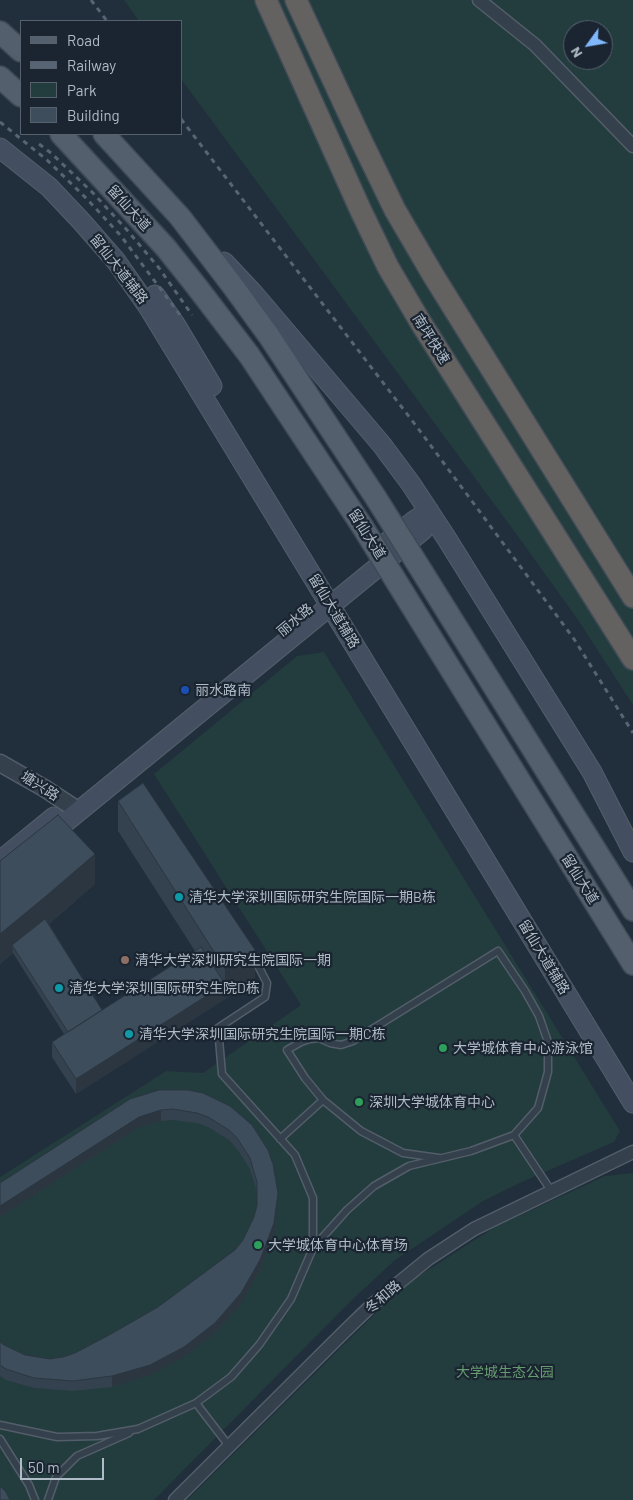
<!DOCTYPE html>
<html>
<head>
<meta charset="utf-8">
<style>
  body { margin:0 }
  #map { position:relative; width:633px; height:1500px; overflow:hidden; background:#212e3c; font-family:Barlow,sans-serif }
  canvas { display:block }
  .legend { position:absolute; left:20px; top:20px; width:162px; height:115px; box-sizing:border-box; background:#1a2531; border:1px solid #56616d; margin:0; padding:6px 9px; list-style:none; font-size:15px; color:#b0bbc8 }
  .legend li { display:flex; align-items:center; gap:10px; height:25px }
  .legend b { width:25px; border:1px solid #56616d }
  .north { position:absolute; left:563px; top:20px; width:50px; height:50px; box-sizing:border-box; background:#1a2531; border:1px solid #56616d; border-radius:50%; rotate:238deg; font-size:14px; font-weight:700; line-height:20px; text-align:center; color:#b0bbc8 }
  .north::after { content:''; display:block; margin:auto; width:18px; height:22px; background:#80b8fe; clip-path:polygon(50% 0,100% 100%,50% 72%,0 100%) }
  .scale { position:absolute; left:20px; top:1458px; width:84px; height:22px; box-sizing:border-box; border:2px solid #b0bbc8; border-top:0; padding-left:6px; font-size:15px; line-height:18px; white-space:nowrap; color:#b0bbc8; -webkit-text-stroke:4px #1a2531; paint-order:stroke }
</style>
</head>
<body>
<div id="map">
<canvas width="633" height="1500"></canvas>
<ul class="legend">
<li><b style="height:6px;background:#535f6d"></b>Road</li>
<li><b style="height:6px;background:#576474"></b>Railway</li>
<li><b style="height:14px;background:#233c3d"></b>Park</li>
<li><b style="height:14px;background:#3d4d5c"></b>Building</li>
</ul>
<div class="north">N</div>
<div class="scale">50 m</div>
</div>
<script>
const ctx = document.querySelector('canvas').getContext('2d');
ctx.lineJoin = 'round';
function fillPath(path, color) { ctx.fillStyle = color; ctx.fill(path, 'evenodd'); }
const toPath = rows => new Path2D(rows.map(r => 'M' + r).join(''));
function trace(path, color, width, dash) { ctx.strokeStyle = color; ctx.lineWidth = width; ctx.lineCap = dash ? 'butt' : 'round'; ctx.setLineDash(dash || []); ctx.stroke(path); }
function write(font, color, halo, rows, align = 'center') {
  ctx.font = font + ' Barlow,"Noto Sans SC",sans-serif'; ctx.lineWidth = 4.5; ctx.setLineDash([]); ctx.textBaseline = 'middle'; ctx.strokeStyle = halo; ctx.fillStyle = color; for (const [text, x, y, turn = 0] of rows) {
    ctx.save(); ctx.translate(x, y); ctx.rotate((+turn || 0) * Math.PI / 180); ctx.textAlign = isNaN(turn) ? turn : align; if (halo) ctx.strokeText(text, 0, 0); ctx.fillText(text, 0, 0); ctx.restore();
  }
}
fillPath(toPath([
  [124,0,633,0,633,705,578,620,522,542,181,79,181,21,139,21],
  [573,30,603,30,603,60,573,60],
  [324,652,620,1131,614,1142,524,1181,483,1201,394,1261,352,1300,154,1500,0,1500,0,1177,166,1071,203,1073,301,1005,154,774,297,656],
  [633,1173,633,1500,187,1500,403,1286,495,1227,605,1176]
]), '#233c3d');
const service = toPath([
  [514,1135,552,1192],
  [280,1139,323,1100],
  [313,1248,347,1210,374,1186,409,1166,471,1151,514,1135,538,1108,548,1072,548,1042,539,1016,525,991,498,951,353,1041,341,1045,330,1043,319,1038,310,1039,301,1042,287,1050,305,1078,323,1100,361,1131,403,1153,439,1158],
  [196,1403,229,1446],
  [0,1425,57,1437,97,1436,138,1429,196,1403,231,1377,259,1345,291,1299,313,1248,313,1198,295,1155,222,1074,218,1028,265,997,267,983,251,952],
  [0,1439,29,1485,35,1500],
  [48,1500,56,1477,77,1456,129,1433]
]);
const minor = toPath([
  [479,0,535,45,633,146],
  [175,1500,344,1332,373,1304,428,1259,474,1229,633,1152]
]);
const tertiary = toPath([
  [0,763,44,788,79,811]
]);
const secondary = toPath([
  [0,148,49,187,82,222,116,261,149,308,633,1103],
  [224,262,254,294,382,445,411,484,447,539,592,772,633,852],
  [155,295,175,324,212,386],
  [386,543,415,520,429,511],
  [46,838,423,530,429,511],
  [0,861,54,817]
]);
const primary = toPath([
  [0,32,21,51],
  [0,77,21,96],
  [61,134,166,248,197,287,249,355,362,526],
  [104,134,180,217,232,285,269,336,376,498],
  [423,573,633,910],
  [393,576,633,964]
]);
const trunk = toPath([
  [266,0,361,211,388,267,421,323,633,659],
  [296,0,361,140,395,210,433,275,633,597]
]);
trace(service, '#535e6a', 9);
trace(minor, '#535e6a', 15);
trace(tertiary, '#535e6a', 19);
trace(secondary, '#535e6a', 21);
trace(primary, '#3e4955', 24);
trace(trunk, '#404b57', 24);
trace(service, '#35404d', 6);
trace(minor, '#35404d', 12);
trace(tertiary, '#35404d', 16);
trace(secondary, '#434f60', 19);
trace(primary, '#535f6d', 21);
trace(trunk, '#636260', 21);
trace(toPath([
  [91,0,107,21],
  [181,119,417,427,574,639,633,733],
  [0,122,47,160,87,199,121,236,183,319],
  [39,144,51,153,93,193,127,230,159,268,192,315]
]), '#576474', 3, [5, 5]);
const primaryBridge = toPath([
  [376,498,423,573],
  [362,526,393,576]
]);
trace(primaryBridge, '#3e4955', 24, []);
trace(primaryBridge, '#535f6d', 21);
fillPath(toPath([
  [118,801,255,980,76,1094,52,1057,52,1042,64,1034,13,953,0,964,0,861,95,884,49,924,102,1010,195,951,118,831],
  [130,1099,230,1106,278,1204,274,1233,260,1270,241,1304,215,1333,184,1357,150,1375,112,1387,73,1391,34,1388,6,1380,0,1376,0,1342,4,1345,25,1355,50,1359,63,1357,75,1353,111,1334,158,1307,235,1250,243,1240,254,1217,257,1206,257,1192,250,1169,237,1149,229,1140,208,1127,197,1123,173,1120,161,1121,139,1127,0,1217,0,1183]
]), '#34424f');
fillPath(toPath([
  [95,854,95,884,45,927,12,945,13,953,0,964,0,934],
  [255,950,255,980,76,1094,76,1079,225,984,225,969],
  [161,1110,161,1121,139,1127,0,1217,0,1206,139,1117],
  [278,1193,278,1204,274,1233,260,1270,241,1304,215,1333,184,1357,150,1375,112,1387,112,1376,184,1347]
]), '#2b3640');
const building = toPath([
  [143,783,255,950,225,969,118,801,143,783],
  [58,815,95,854,45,897,0,934,0,861,58,815],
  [45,919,102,1010,68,1032,12,945,45,919],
  [201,947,225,984,76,1079,52,1042,201,947],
  [159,1090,188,1090,203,1093,230,1106,252,1125,268,1150,273,1164,278,1193,274,1223,260,1260,241,1293,215,1323,184,1347,150,1365,112,1376,73,1381,34,1378,6,1369,0,1365,0,1342,4,1345,25,1355,50,1359,63,1357,75,1353,111,1334,158,1307,235,1250,243,1240,254,1217,257,1205,257,1182,250,1158,237,1138,229,1130,208,1117,197,1113,173,1109,161,1110,139,1117,0,1206,0,1183,130,1099,159,1090],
  [0,1486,6,1492,10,1500,0,1500,0,1486]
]);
fillPath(building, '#3d4d5c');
trace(building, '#2b3640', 1);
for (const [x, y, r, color] of [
  [185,690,5,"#1a4fb4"],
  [179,897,5,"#0f9aa8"],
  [125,960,5,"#8d6e63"],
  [59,988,5,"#0f9aa8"],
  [129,1034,5,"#0f9aa8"],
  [443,1048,5,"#2e9e5b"],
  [359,1102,5,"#2e9e5b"],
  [258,1245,5,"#2e9e5b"]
]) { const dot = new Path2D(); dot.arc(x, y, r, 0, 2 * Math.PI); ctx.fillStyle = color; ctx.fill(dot); trace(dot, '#1a2531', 2); }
write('14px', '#b0bbc8', '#1a2531', [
  ["留仙大道",129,208,48],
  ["留仙大道辅路",119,269,52],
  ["南坪快速",431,339,58],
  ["留仙大道",367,534,58],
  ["留仙大道辅路",334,611,59],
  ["丽水路",295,620,-40],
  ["塘兴路",40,786,32],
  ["留仙大道",580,879,58],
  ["留仙大道辅路",544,957,59],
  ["冬和路",383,1297,-41]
]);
write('14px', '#b0bbc8', '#1a2531', [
  ["丽水路南",195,690],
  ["清华大学深圳国际研究生院国际一期B栋",189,897],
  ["清华大学深圳研究生院国际一期",135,960],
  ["清华大学深圳国际研究生院D栋",69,988],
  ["清华大学深圳国际研究生院国际一期C栋",139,1034],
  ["大学城体育中心游泳馆",453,1048],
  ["深圳大学城体育中心",369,1102],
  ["大学城体育中心体育场",268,1245]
], 'left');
write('14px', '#669b6f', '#1a2531', [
  ["大学城生态公园",505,1372]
]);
</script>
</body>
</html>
